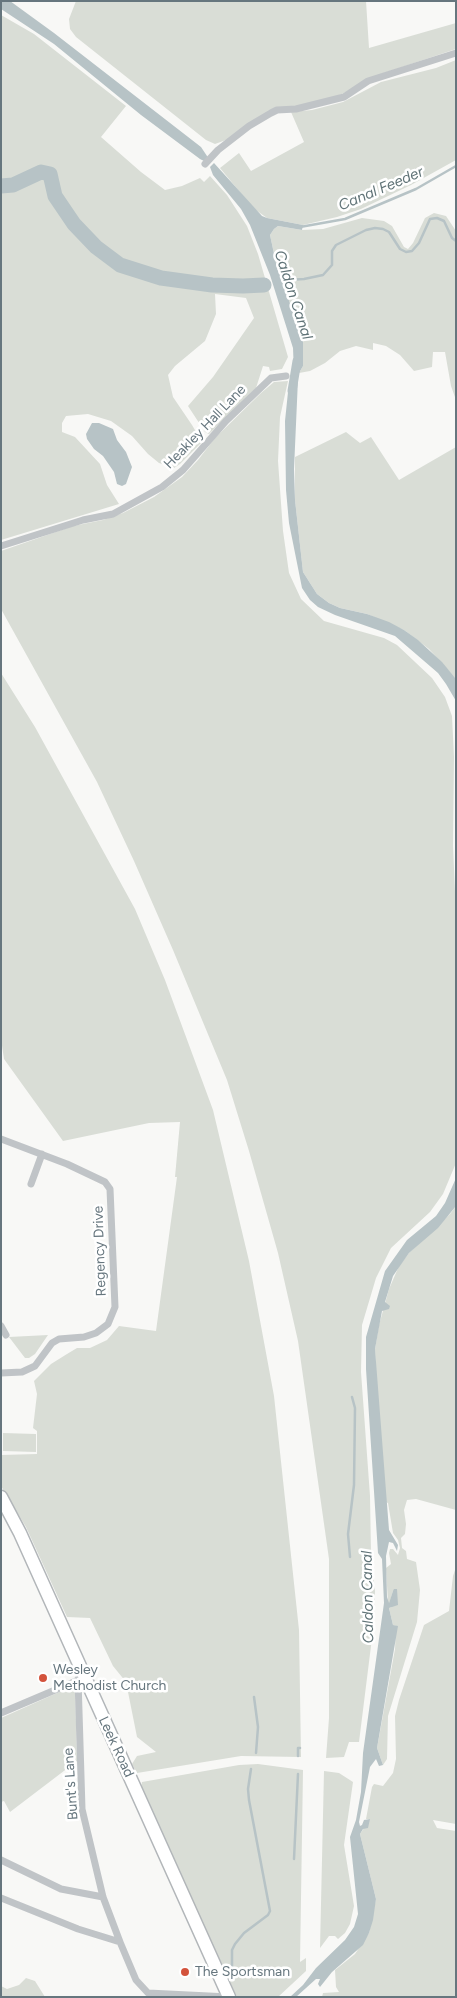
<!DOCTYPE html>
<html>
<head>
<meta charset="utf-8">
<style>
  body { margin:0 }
  #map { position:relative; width:457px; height:1998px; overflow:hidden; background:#f8f8f6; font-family:Figtree,sans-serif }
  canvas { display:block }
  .frame { position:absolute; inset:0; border:2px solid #66767e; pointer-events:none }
</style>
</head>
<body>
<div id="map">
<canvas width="457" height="1998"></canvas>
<div class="frame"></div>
</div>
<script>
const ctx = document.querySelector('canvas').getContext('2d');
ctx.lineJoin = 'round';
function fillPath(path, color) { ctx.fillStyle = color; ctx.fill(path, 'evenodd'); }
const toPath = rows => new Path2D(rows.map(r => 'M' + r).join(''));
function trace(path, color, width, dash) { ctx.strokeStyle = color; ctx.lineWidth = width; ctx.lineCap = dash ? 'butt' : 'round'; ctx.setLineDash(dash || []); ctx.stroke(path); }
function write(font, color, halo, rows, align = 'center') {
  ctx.font = font + ' Figtree,sans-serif'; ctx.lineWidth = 5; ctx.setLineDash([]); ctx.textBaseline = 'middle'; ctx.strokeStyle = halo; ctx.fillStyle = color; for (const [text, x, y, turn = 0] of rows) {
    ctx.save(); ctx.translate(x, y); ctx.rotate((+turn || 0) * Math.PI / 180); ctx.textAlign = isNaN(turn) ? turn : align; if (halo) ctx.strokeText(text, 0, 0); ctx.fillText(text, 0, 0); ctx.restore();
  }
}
fillPath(toPath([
  [76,1,366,1,369,48,456,23,456,49,372,77,344,93,330,99,299,107,283,107,226,140,215,144,206,140,76,37,70,29,69,19],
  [1,15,34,34,126,106,101,137,141,172,165,190,182,186,200,178,204,182,210,176,227,195,247,226,258,254,288,357,282,369,270,371,269,367,263,366,256,388,209,434,205,432,188,406,213,377,254,318,246,298,215,294,216,314,205,341,175,366,168,375,173,397,192,425,202,442,180,464,174,468,159,463,148,454,132,436,111,421,88,414,66,416,62,423,62,432,75,437,100,464,107,485,119,504,1,540],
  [456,60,456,160,411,185,361,209,337,217,303,225,267,218,253,208,220,168,239,153,251,171,304,142,291,112,312,110,343,102,381,82,436,68],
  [434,213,446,216,456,231,456,400,451,386,445,352,433,352,432,367,414,371,400,355,386,346,373,343,373,350,356,346,340,351,325,363,310,371,299,373,303,366,303,341,276,263,270,235,274,229,278,226,302,230,323,229,362,218,384,221,392,226,404,247,408,249,413,243,425,218],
  [288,381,280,417,278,461,283,531,289,573,301,599,324,621,384,638,397,645,432,678,445,697,452,716,454,757,453,846,456,914,456,1163,443,1194,430,1212,391,1248,376,1278,362,1325,361,1372,370,1496,371,1554,375,1591,374,1622,359,1742,349,1742,344,1757,326,1758,329,1718,329,1559,298,1341,278,1253,249,1151,227,1080,173,950,134,861,97,782,1,609,1,551,73,526,103,520,123,513,154,497,182,477,198,460,215,438,261,393,274,382],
  [346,432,360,443,371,437,399,480,456,447,456,679,429,649,404,630,367,614,340,608,329,603,317,594,303,572,295,500,295,457],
  [1,673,35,727,135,909,165,980,213,1110,249,1261,274,1396,299,1630,301,1757,241,1756,137,1773,132,1764,137,1756,156,1752,137,1737,126,1682,113,1666,90,1618,67,1617,26,1527,1,1486,1,1455,37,1454,37,1431,33,1428,37,1394,34,1381,51,1364,67,1354,77,1348,90,1348,107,1340,119,1326,156,1331,177,1177,175,1177,180,1122,149,1123,63,1141,4,1059,1,1039],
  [456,1206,456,1510,416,1499,407,1500,404,1510,406,1524,405,1534,401,1538,402,1548,406,1551,407,1559,416,1562,420,1590,417,1622,388,1716,387,1759,383,1765,377,1748,395,1649,396,1626,393,1625,389,1608,392,1607,393,1591,389,1604,388,1603,386,1568,391,1564,389,1553,390,1549,393,1549,398,1555,400,1548,398,1540,393,1533,388,1503,380,1500,375,1349,379,1325,389,1289,399,1266,409,1253,450,1214],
  [48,1335,35,1354,29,1358,25,1358,9,1337],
  [3,1433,36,1434,36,1452,3,1451],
  [456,1567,456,1824,433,1820,437,1828,456,1831,456,1997,322,1997,323,1993,339,1992,336,1987,335,1970,355,1954,369,1933,376,1899,360,1834,370,1819,366,1819,372,1787,374,1784,383,1786,393,1773,396,1759,395,1716,399,1700,424,1625,449,1611,453,1576],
  [75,1685,77,1761,10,1812,4,1801,1,1802,1,1718],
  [258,1764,303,1770,300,1962,306,1958,306,1971,278,1997,237,1997,141,1788,142,1782,239,1765],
  [324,1771,339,1773,353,1782,344,1845,354,1906,350,1924,345,1933,338,1939,335,1936,329,1936,320,1948],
  [26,1978,35,1981,45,1997,1,1997,1,1986,7,1989,19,1985]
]), '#d9ddd6');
fillPath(toPath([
  [1,1,10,1,54,33,201,147,209,159,206,162,200,159,141,115,54,44,1,9],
  [214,163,262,216,267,218,303,225,302,230,278,226,274,229,270,235,276,263,303,341,303,366,299,373,294,373,293,348,270,275,250,225,241,209,213,175,210,167],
  [293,378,298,379,294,469,295,500,303,572,317,594,329,603,340,608,367,614,389,622,404,630,418,640,442,662,456,679,456,701,446,684,438,673,395,636,335,615,318,607,310,600,302,588,289,523,286,490,285,421,288,392],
  [92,423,99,423,113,429,117,440,126,452,132,467,126,484,122,486,117,484,114,472,103,456,94,449,87,439,86,434],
  [456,1178,456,1206,438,1228,409,1253,393,1276,385,1302,390,1306,389,1309,382,1311,375,1349,389,1530,398,1545,397,1551,393,1543,389,1542,386,1556,387,1597,389,1603,393,1591,394,1589,397,1589,398,1605,389,1608,393,1625,398,1626,377,1748,383,1765,379,1766,376,1759,370,1767,359,1822,360,1826,362,1825,364,1820,370,1819,368,1828,363,1829,360,1834,376,1899,373,1920,369,1933,363,1945,332,1972,320,1987,318,1984,320,1979,316,1979,296,1997,290,1997,303,1985,316,1968,345,1940,354,1927,358,1914,350,1837,356,1820,361,1792,363,1753,384,1603,382,1559,378,1553,366,1369,366,1337,385,1271,407,1240,436,1216,445,1203]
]), '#b7c3c6');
trace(toPath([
  [300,227,345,219,416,189,456,166],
  [286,280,304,279,323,275,332,265,332,251,336,245,366,230,375,228,383,229,389,232,400,249,406,252,412,251,419,243,430,219,437,218,444,221,452,238,456,241],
  [350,1557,348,1534,354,1485,355,1408,352,1397],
  [254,1697,258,1727,256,1753],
  [298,1756,298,1748,300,1748],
  [294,1859,298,1774],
  [232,1972,232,1950,235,1944,244,1933,268,1915,270,1911,249,1800,248,1789,251,1769]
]), '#b7c3c6', 2.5);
trace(toPath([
  [292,391,297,361]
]), '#b7c3c6', 9);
trace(toPath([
  [1,186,13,185,41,172,50,174,55,196,74,224,96,247,120,265,161,278,212,285,243,286,264,285]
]), '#b7c3c6', 15);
const highway = toPath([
  [1,1497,20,1533,229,1997]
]);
trace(highway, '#b2b6b9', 15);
trace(toPath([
  [205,164,218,150,249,126,271,113,277,110,296,109,344,97,368,81,456,53],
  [1,546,83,520,113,514,162,487,183,470,226,421,271,378,286,376],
  [1,1139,67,1164,105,1182,110,1189,115,1307,108,1324,96,1333,84,1337,59,1339,52,1343,35,1366,22,1372,1,1373],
  [31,1184,42,1154],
  [1,1326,6,1335],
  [78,1679,82,1809,103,1897,120,1942],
  [1,1713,81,1679],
  [1,1860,61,1889,103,1897],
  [1,1898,78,1929,120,1942,136,1980,148,1993,229,1997]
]), '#c0c4c7', 7);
trace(highway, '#fff', 12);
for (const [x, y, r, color] of [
  [43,1678,5,"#d3533c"],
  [185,1972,5,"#d3533c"]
]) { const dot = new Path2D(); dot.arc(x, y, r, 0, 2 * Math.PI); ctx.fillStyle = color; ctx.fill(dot); trace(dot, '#fff', 2); }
write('14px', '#66767e', '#fff', [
  ["Heakley Hall Lane",205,427,-46],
  ["Regency Drive",100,1251,-92],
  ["Leek Road",116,1747,65],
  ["Bunt's Lane",71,1784,-94]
]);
write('14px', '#66767e', '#fff', [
  ["Wesley",53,1670],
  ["Methodist Church",53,1686],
  ["The Sportsman",195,1972]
], 'left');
write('italic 15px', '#617478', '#fff', [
  ["Canal Feeder",381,189,-23],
  ["Caldon Canal",293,295,72],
  ["Caldon Canal",368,1597,-91]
]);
</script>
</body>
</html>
